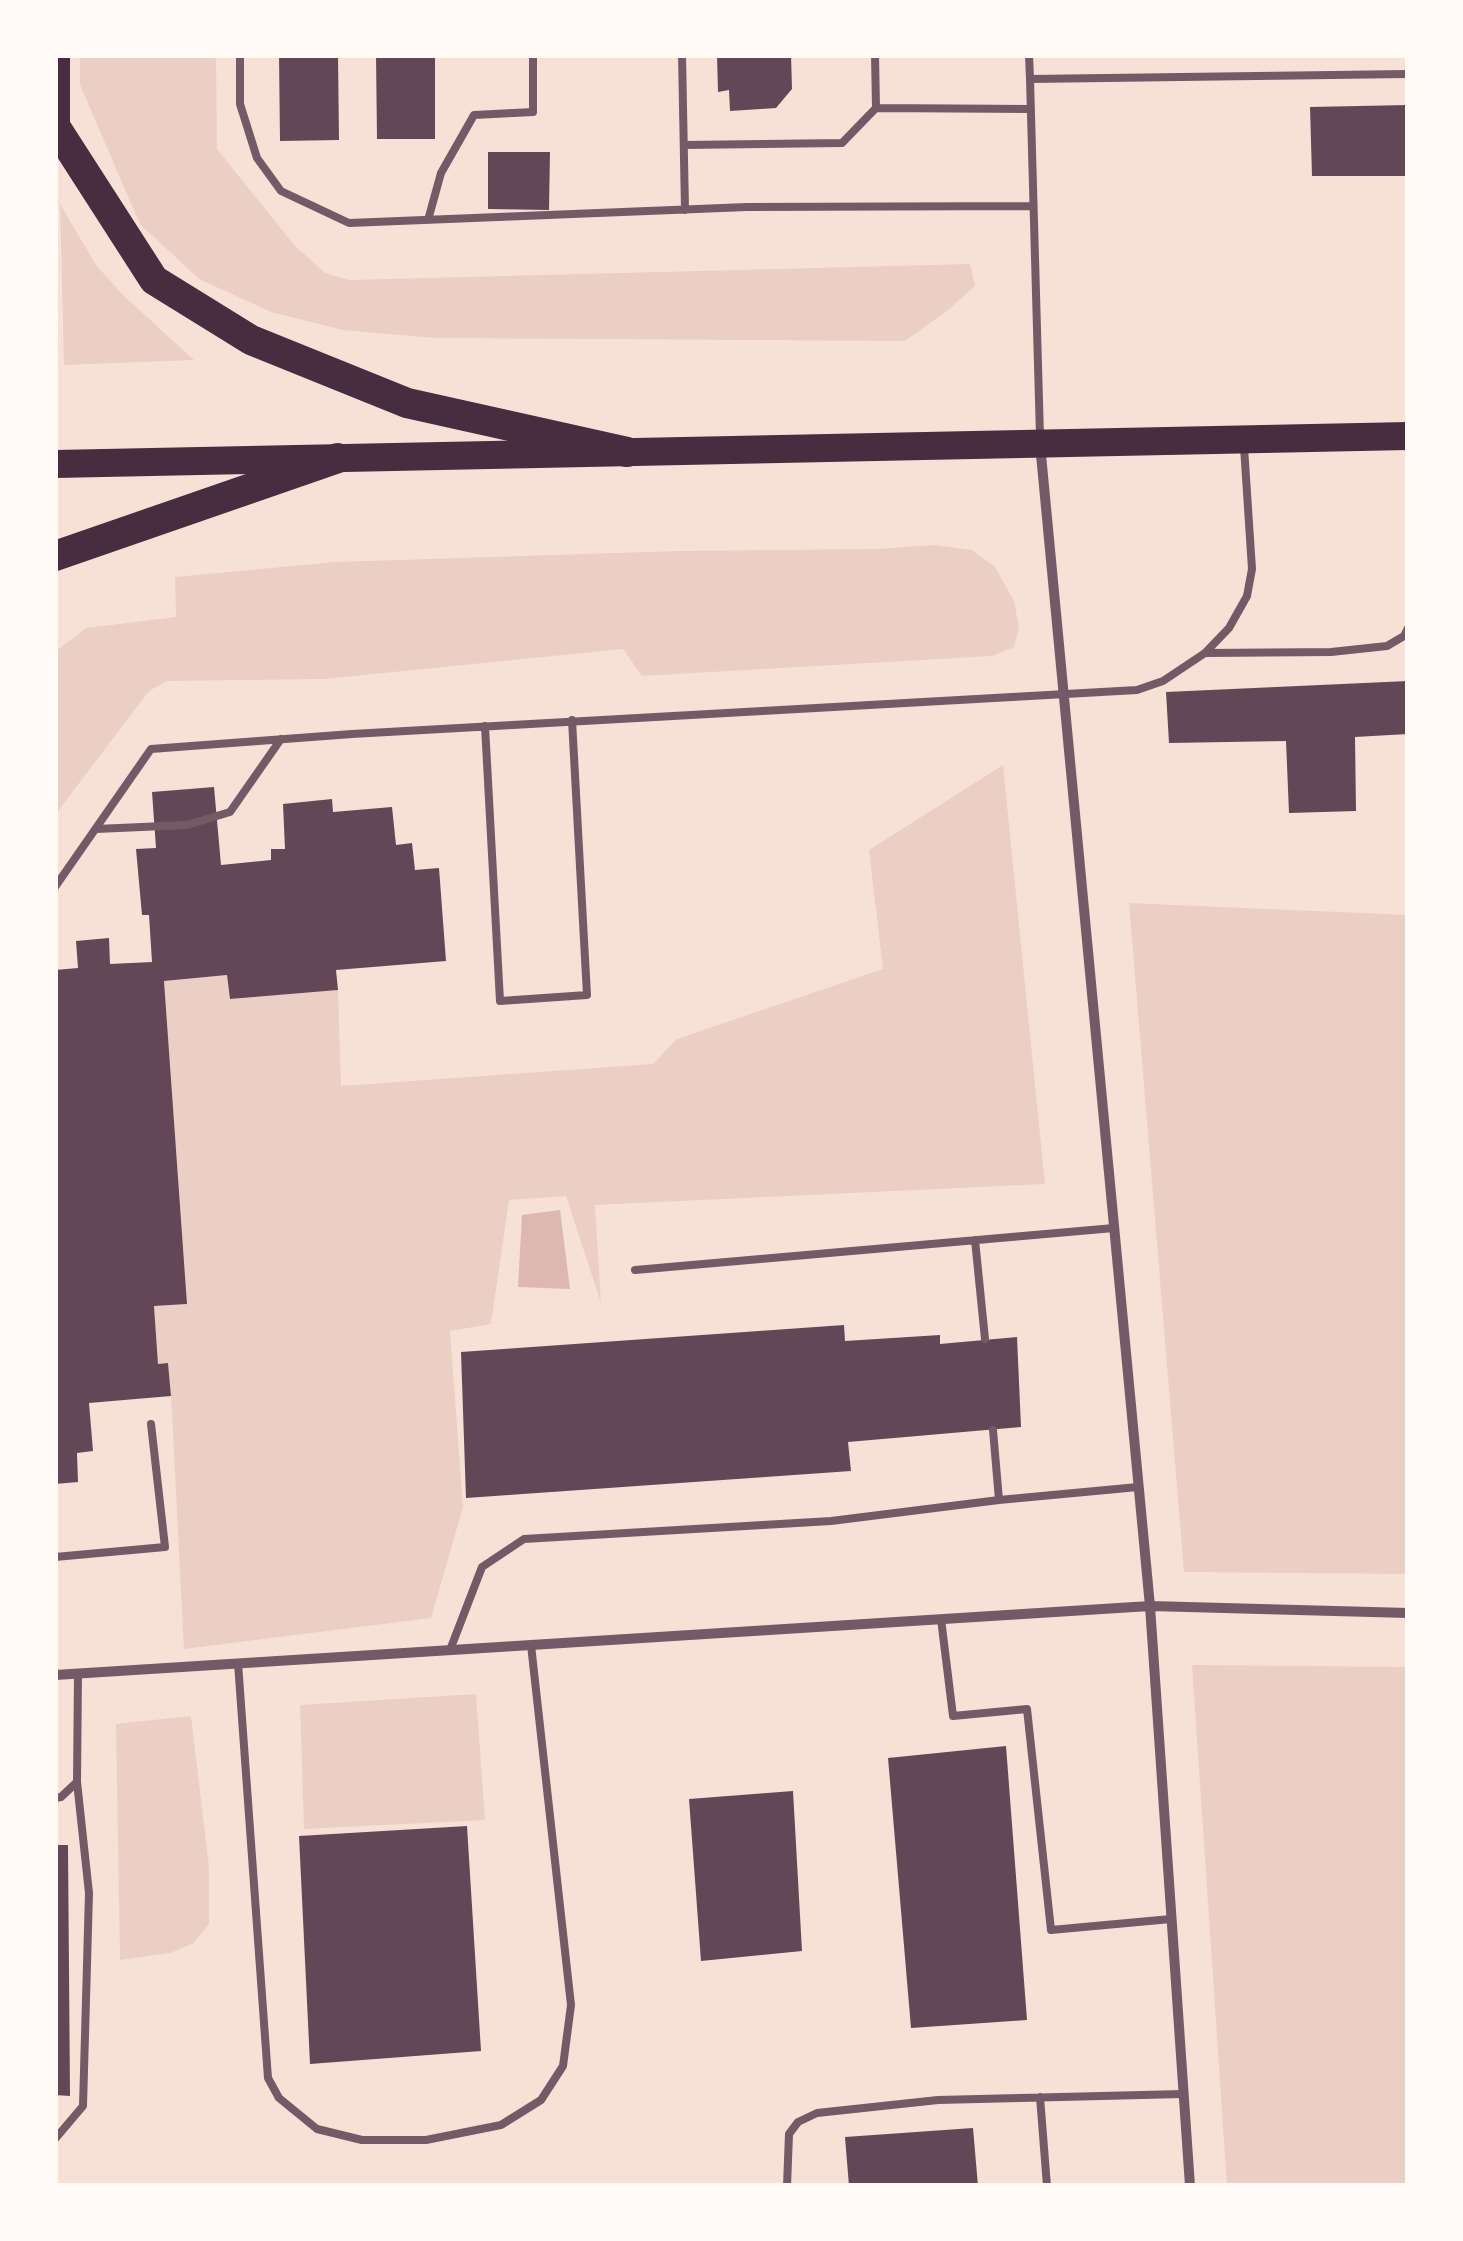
<!DOCTYPE html>
<html>
<head>
<meta charset="utf-8">
<style>
  body { margin:0 }
  #map { position:relative; width:1463px; height:2241px; overflow:hidden; background:#f7e1d7; font-family:"Open Sans",sans-serif }
  canvas { display:block }
  .frame { position:absolute; inset:0; border:58px solid #fffaf5; pointer-events:none }
</style>
</head>
<body>
<div id="map">
<canvas width="1463" height="2241"></canvas>
<div class="frame"></div>
</div>
<script>
const ctx = document.querySelector('canvas').getContext('2d');
ctx.lineJoin = 'round';
function fillPath(path, color) { ctx.fillStyle = color; ctx.fill(path, 'evenodd'); }
const toPath = rows => new Path2D(rows.map(r => 'M' + r).join(''));
function trace(path, color, width, dash) { ctx.strokeStyle = color; ctx.lineWidth = width; ctx.lineCap = dash ? 'butt' : 'round'; ctx.setLineDash(dash || []); ctx.stroke(path); }
fillPath(toPath([
  [80,55,216,55,217,149,295,246,325,273,349,280,970,264,975,286,947,311,905,341,435,338,343,330,271,312,199,279,140,224,80,85],
  [60,204,96,265,122,294,194,360,64,365],
  [935,545,972,550,995,567,1014,601,1019,628,1014,647,992,656,642,676,623,649,324,679,167,681,149,691,55,815,55,652,86,628,176,617,175,577,335,562,678,551,876,549],
  [1003,765,1045,1184,595,1205,601,1303,566,1196,509,1200,491,1324,450,1331,463,1507,431,1618,184,1649,171,1396,168,1363,158,1364,154,1306,187,1304,164,981,227,975,230,999,338,990,341,1086,653,1064,677,1039,883,969,869,850],
  [1129,903,1408,915,1408,1574,1184,1572],
  [1192,1665,1408,1667,1408,2186,1227,2186],
  [476,1694,485,1820,304,1829,300,1705],
  [191,1716,209,1867,209,1924,194,1943,170,1953,120,1960,116,1724]
]), '#ebcfc5');
fillPath(toPath([
  [560,1210,570,1289,518,1287,522,1215]
]), '#dcb8b0');
fillPath(toPath([
  [279,55,338,55,339,140,280,141],
  [376,55,435,55,435,139,377,139],
  [717,55,791,55,792,89,776,108,730,111,729,90,718,92],
  [1408,105,1408,176,1312,176,1310,107],
  [488,152,550,152,549,210,488,209],
  [1408,681,1408,734,1355,737,1356,811,1289,813,1286,741,1169,743,1166,692],
  [214,787,221,865,271,860,271,849,285,849,283,804,332,799,333,812,392,807,396,845,412,843,415,870,439,868,446,961,336,970,338,990,230,999,227,975,164,981,187,1304,154,1306,158,1364,168,1363,171,1396,89,1403,93,1451,77,1453,78,1482,55,1484,55,970,78,968,76,941,109,938,110,964,152,962,149,915,142,915,136,849,156,848,152,792],
  [844,1325,845,1341,940,1335,940,1344,1017,1337,1021,1427,848,1442,851,1471,466,1498,461,1352],
  [1006,1746,1027,2020,911,2028,888,1758],
  [793,1791,802,1951,701,1961,689,1799],
  [467,1826,481,2051,310,2064,299,1836],
  [55,1845,68,1845,70,2096,55,2095],
  [973,2128,978,2186,849,2186,845,2137]
]), '#644757');
trace(toPath([
  [240,55,240,104,257,158,281,191,349,223,747,207,1033,206],
  [682,55,685,210],
  [1029,55,1030,79],
  [876,108,1030,109],
  [684,145,842,143,876,108,875,55],
  [428,220,441,173,474,115,533,112,533,55],
  [1040,436,1030,79,1408,74],
  [1205,653,1331,652,1387,646,1404,636,1408,628],
  [485,726,500,1001,587,995,572,720],
  [96,829,187,825,230,812,281,739],
  [55,887,151,749,352,734,1137,690,1163,681,1205,653,1229,628,1247,596,1252,569,1244,447],
  [975,1240,985,1339],
  [635,1270,1114,1228],
  [993,1430,999,1500],
  [55,1557,165,1547,151,1424],
  [941,1619,953,1716,1027,1709,1051,1930,1171,1919],
  [450,1650,482,1567,524,1539,831,1521,999,1500,1138,1487],
  [238,1663,268,2078,279,2098,317,2129,362,2140,426,2140,501,2125,541,2100,563,2066,571,2005,531,1645],
  [55,1798,61,1797,77,1782,78,1674],
  [1040,2097,1047,2186],
  [55,2139,83,2106,89,1893,77,1782],
  [787,2186,789,2134,798,2122,817,2113,938,2100,1183,2094]
]), '#755966', 8);
trace(toPath([
  [1040,444,1150,1606,1190,2186],
  [55,1675,1150,1606,1408,1613]
]), '#755966', 10);
trace(toPath([
  [55,464,1408,436]
]), '#4a2c40', 28);
trace(toPath([
  [55,55,55,126,154,280,251,340,407,403,627,452],
  [55,556,338,458]
]), '#4a2c40', 30);
</script>
</body>
</html>
